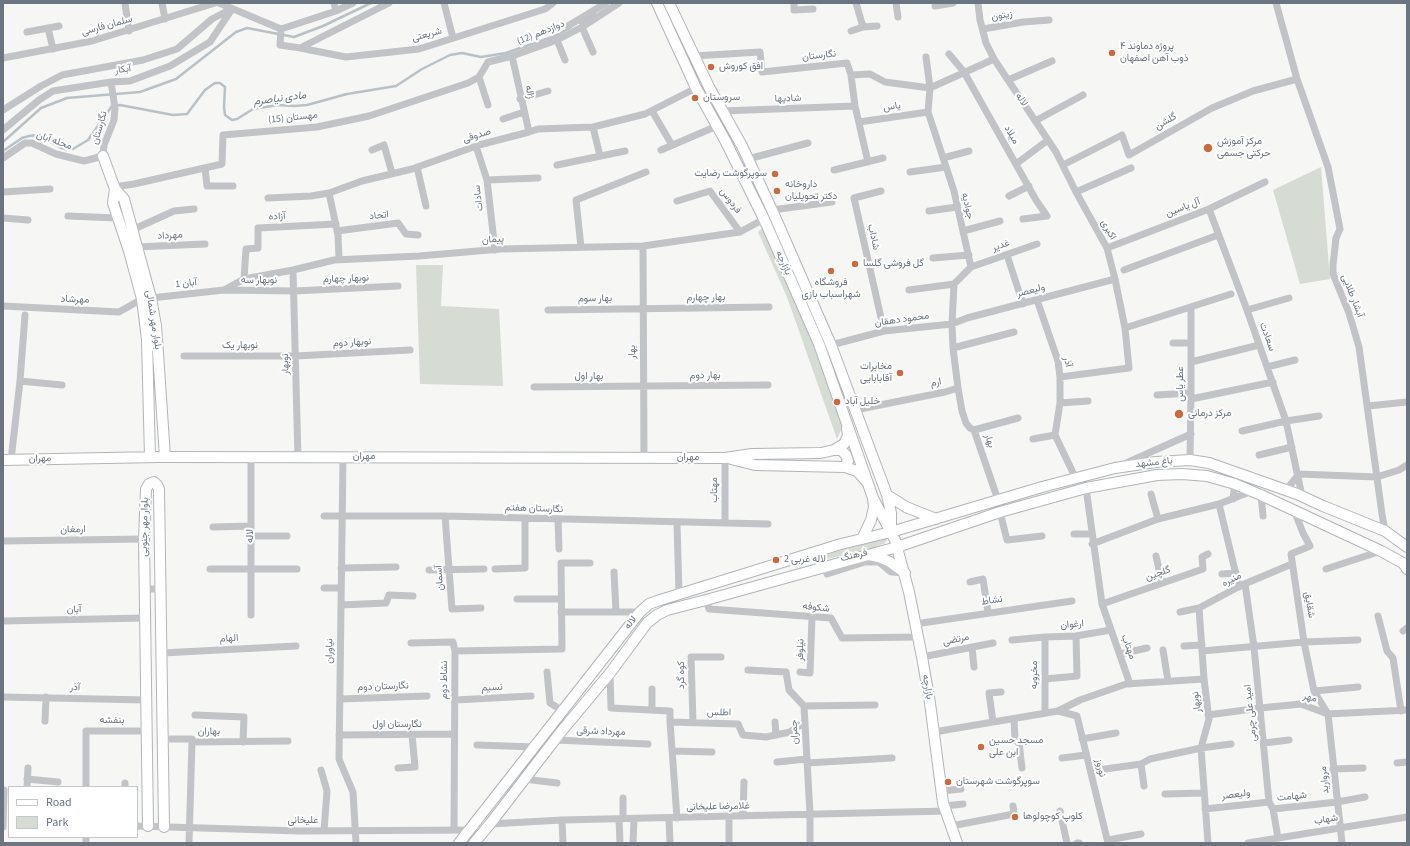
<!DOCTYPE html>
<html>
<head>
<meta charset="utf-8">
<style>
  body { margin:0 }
  #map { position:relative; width:1410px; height:846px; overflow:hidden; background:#f6f6f4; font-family:"Source Sans 3",sans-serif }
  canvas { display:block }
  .frame { position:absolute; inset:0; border:4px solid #6a7581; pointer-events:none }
  .legend { position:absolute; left:8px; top:786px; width:130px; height:52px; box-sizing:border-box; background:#fff; border:1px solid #c3c8cd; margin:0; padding:5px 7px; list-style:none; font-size:12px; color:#6a7581 }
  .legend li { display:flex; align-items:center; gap:8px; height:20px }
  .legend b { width:20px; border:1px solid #c3c8cd }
</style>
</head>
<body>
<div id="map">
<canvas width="1410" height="846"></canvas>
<div class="frame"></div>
<ul class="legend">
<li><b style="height:5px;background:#fff"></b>Road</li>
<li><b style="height:11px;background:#d6dbd4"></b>Park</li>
</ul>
</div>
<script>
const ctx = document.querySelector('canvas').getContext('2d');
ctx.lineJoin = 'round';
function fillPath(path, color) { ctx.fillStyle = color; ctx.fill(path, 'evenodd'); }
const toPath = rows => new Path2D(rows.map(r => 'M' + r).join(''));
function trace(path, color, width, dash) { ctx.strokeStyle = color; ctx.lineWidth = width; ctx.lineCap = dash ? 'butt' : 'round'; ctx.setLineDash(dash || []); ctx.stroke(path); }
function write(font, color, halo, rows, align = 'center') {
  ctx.font = font + ' "Source Sans 3",Vazirmatn,sans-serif'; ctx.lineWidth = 4; ctx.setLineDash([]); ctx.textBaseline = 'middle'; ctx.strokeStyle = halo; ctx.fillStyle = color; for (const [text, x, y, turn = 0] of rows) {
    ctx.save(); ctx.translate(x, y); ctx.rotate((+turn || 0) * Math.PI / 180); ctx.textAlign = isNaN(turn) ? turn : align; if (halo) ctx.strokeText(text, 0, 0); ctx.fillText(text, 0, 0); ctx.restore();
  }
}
fillPath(toPath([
  [1321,167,1330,279,1300,284,1273,190],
  [765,225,807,319,843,426,837,439,787,297,758,232],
  [416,265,443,265,441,306,499,309,503,386,420,384],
  [880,539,887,539,885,543,871,549,827,559,822,556]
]), '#d6dbd4');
trace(toPath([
  [580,23,595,14],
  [3,142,41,108,67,98,140,92,176,79,236,32,247,28,294,37,323,26,371,3],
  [3,151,22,138,29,136,38,135,61,148,73,149,88,140,112,106,120,105,173,115,187,114,205,90,215,83,220,83,225,87,224,107,225,115,232,120,237,119,253,109,278,105,294,106,307,105,347,94,396,86,422,69,450,55,462,53,481,57,506,53,555,36,570,28]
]), '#b8c1c6', 2.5);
const secondary = toPath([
  [657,3,696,88,726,142,764,219,819,344,873,498,895,540,909,592,922,657,930,703,943,803,957,843],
  [669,3,709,87,742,146,772,210,831,345,887,495,891,513,891,530],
  [103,156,115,189,113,203,129,251,142,299,147,340,150,457],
  [115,189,124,199,151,298,156,326,158,353,165,457],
  [834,450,841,450,846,455,848,461,845,467],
  [731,459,755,465,845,467,857,471,866,481],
  [3,460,158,457,725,458,752,454,821,453,834,450,844,444,848,436,847,428],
  [887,495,906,507,936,519],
  [862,539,871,520,874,507,873,498],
  [869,555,879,557,890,562,905,573],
  [148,826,144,539,146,489,149,484,154,482,157,485,159,489,164,827],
  [459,843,640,612,649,604,657,601,841,544,891,532,1042,487,1115,468,1156,462,1190,460,1209,463,1297,494,1323,506,1385,531,1407,547],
  [474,843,490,824,560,733,610,673,647,623,657,615,667,610,706,600,897,547,1000,512,1086,488,1157,475,1182,474,1207,476,1235,484,1261,495,1381,551,1403,563,1407,569]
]);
trace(secondary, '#b1b5b9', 12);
trace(toPath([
  [125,3,129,31],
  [162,3,165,19],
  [219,3,281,29,336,11,353,3],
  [334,3,336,11],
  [444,3,453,38],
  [794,3,794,10,813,9],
  [856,3,863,27],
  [896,3,898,17],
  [978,3,980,20,986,43,994,59,1056,152,1076,192,1107,248,1115,279,1125,328,1129,368,1060,377],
  [1276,3,1297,79,1328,167,1340,229,1336,238,1333,265,1333,274,1349,313,1359,347,1382,514,1385,531],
  [935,6,953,3],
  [568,26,606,3],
  [582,27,593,52],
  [48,28,53,49],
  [281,29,280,45,300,48,389,3],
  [983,29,1023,22,1049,20],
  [851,31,863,27,877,26],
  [27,32,59,26],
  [557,40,565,60],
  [300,48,346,57,419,49,545,9,553,3],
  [949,54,964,72,1036,200,1047,216,1023,219],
  [512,56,529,132],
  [694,56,760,52,762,72,847,63,851,75,870,74,885,82,930,88,994,59],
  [3,58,92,41,215,3],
  [851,75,855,106,868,162],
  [479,77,488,105],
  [1008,80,1052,61],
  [520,99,548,91],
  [3,110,41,86,62,75,143,60,177,49,212,19,231,9],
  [652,111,672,145],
  [722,111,855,106],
  [503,119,524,112],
  [1035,121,1083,95],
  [859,122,928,112],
  [593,127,600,156],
  [3,130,39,100,53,91,111,82,130,81,170,66,210,42,232,9],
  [476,146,487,180,495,250],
  [372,150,384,145,392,173],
  [661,150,717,126],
  [3,158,25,143,32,143,56,154,84,161,103,156,104,145,114,120,115,108,111,82],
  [943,158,969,151],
  [748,159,808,143],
  [1016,164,1048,140],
  [557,165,625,151],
  [1063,165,1122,135,1129,155,1212,108,1253,91,1297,79],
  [417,167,426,206],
  [205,168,207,186,233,186],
  [834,170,883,158],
  [910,172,946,167],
  [487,180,538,178],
  [114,187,134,184,222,164,223,135,317,127,369,116,468,83,479,77,488,62,512,56,557,40,582,27,619,3],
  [881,191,854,198,884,331],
  [3,192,50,189],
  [1076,192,1131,168],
  [1009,196,1029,186],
  [268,198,311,196,329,193],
  [677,201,710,191,740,232],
  [1209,209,1247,310,1286,421,1302,496],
  [772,210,832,202],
  [929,211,957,207],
  [68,216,117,218],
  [3,218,28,220],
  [132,230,174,211,194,209],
  [337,231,398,223,406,234,418,235],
  [963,231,1000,221],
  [643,246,644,458],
  [136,247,205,244],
  [581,247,576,200,646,172],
  [1107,248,1209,209,1265,182],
  [1007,255,1023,304],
  [933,258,969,255],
  [339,259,338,235,329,193,362,181,412,169,479,145,529,132,538,129,593,127,645,114,696,88],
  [971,267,1037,244],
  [293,270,298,458],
  [1124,270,1218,235],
  [244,279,246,249,258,248,258,228,336,224],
  [224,290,244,279,293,270,334,260,419,256,501,249,643,246,740,232,764,219],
  [909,290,954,284],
  [1037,300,1058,361,1060,377,1060,403,1088,401],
  [3,306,119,312,142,299,224,290,294,291,398,286],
  [548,310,769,307],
  [1247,310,1289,298],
  [1125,328,1231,294],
  [1173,343,1191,343],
  [831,345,884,331,952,324,967,318,1115,279],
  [953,348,1014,332],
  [184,356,295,356,410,350],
  [1191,362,1259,345],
  [1267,367,1295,360],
  [20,381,62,385],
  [534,387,768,385],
  [958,388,962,411,966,423,970,428,974,430],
  [1157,395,1191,393],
  [1191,399,1273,382],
  [1368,406,1407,402],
  [855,410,945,392,958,388,953,348,952,324,954,284,971,267,954,191,928,112,930,88,926,57],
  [1242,431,1286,421,1319,416],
  [1055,435,1060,403],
  [1033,439,1055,435,1076,479],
  [1259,455,1292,447],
  [343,457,339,759,353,792,356,843],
  [251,458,251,615],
  [725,458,725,522],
  [11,460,20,381,25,315],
  [1190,460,1191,393,1191,308],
  [1124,464,1191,434],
  [1299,474,1377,477,1399,470,1407,465],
  [1086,488,1102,604,1130,684],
  [1286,490,1299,474],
  [1151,494,1158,519],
  [1261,495,1263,516],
  [1233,499,1235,484],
  [998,500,974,430,1018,418],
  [1219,504,1239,587],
  [1294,510,1303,533,1310,546,1291,554,1304,642,1314,691,1328,714,1342,843],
  [1000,512,1007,540,1042,536],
  [324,516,445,516,768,524],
  [445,516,452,609,481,608],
  [558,519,559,549],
  [677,523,679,594],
  [213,527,251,526],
  [1074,534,1091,534],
  [251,536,287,536],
  [3,541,144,539],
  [1092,544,1158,519,1219,504,1252,491],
  [1156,556,1162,583],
  [341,568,396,567],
  [210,569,297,569],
  [495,569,525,568,525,518],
  [1326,569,1381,551],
  [429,570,484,569],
  [614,572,616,612],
  [827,574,865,562,879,562,891,572,905,573],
  [1222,574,1236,573],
  [970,582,983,579,988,612],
  [1245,584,1254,647,1269,802,1273,809,1278,838],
  [324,588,341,588],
  [145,589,161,589],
  [517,599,561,599],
  [706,600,709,609,831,618,842,638,918,637],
  [1102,604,1203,569,1202,557,1208,554],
  [341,605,386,603,389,595,413,596],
  [1199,608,1204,679,1209,719,1201,748,1208,843],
  [561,612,640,612],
  [1180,612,1199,608,1242,585,1292,564],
  [1378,616,1387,651,1393,658,1401,711],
  [3,621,145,618],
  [915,624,1072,601],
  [1403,631,1407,628],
  [1012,640,1045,637,1076,636,1111,630],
  [411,643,453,642,455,651,454,830],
  [1184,646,1202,645],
  [972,647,974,667],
  [1163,650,1168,681],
  [455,651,562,649,561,563,590,563],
  [1202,651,1304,642,1358,640],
  [162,653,296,646],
  [1120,654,1147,648],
  [922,657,993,643],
  [748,670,786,672,789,690,804,706,810,814,810,843],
  [547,672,550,703,563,711],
  [800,672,810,673,812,617],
  [610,673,611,708,670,711,670,722,738,724,743,735,766,737,790,732,805,722],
  [1045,679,1077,676,1076,636],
  [652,689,652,710],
  [1314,691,1358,687],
  [3,697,146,700],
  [340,699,427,696],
  [455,700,531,696],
  [804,706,875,705],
  [1058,711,1077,716,1108,843],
  [1045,713,1045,637],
  [195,715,244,717,243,742],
  [1208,715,1260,708,1301,704,1328,714,1407,710],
  [1014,719,1015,740,1019,743,1022,768],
  [45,721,46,697],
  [670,722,677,818],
  [693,722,691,657,721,657],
  [775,722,776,735],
  [993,722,989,693,1001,692],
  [934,732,1058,711,1080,700,1126,684,1204,679],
  [339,735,454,734],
  [164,739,192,739,192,742],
  [1082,739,1116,733],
  [554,740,648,744],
  [1264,743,1289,740],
  [477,745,535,747],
  [672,751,712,752],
  [1062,758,1086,755],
  [777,762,807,759],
  [807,763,892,758],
  [1397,763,1407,762],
  [1141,764,1144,786],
  [398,768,415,767,412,735],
  [1333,769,1363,768],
  [321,770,327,791,324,831],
  [1091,771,1141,764,1150,759,1201,748,1231,744],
  [27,779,58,782],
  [524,779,557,783],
  [27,787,28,768],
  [86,787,86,731,146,731],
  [125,787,125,783],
  [942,791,961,789],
  [1165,794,1204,793],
  [623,798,623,819],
  [945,806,963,804],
  [1205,809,1269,802],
  [1273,809,1337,802,1365,797],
  [1060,811,1067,843],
  [729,816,729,843],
  [743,816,744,782],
  [669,818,670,843],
  [619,819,620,843],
  [562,820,563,843],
  [490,824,562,820,946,811],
  [137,826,300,831,470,830],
  [951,826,1014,814,1013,806],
  [3,827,4,790],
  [86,837,86,843],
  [1108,840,1141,834],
  [189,843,192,742,288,741],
  [633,843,634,819],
  [1077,843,1079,843],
  [1248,843,1407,817]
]), '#c1c3c7', 7);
trace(secondary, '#fff', 10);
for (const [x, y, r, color] of [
  [1112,53,4,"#cc6a3e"],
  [711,67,4,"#cc6a3e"],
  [695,98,4,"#cc6a3e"],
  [1208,148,5,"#cc6a3e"],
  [775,174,4,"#cc6a3e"],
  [777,191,4,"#cc6a3e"],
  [855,264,4,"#cc6a3e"],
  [831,271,4,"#cc6a3e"],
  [900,373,4,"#cc6a3e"],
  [837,402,4,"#cc6a3e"],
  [1179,414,5,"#cc6a3e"],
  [776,560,4,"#cc6a3e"],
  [981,747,4,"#cc6a3e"],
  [948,782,4,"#cc6a3e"],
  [1015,817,4,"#cc6a3e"]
]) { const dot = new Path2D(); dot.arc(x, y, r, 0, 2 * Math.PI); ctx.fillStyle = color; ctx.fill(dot); trace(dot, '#fff', 1.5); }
write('10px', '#6a7581', '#fff', [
  ["زیتون",1002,16,-10],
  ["سلمان فارسی",107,26,-15],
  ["دوازدهم (12)",541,33,-22],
  ["شریعتی",427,35,-15],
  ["نگارستان",819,56,-6],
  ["آبکار",123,70,-7],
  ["ژاله",529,92,78],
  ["شادیها",788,99,-2],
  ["لاله",1021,100,56],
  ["یاس",892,107,-8],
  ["مهستان (15)",293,118,-6],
  ["گلشن",1166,122,-30],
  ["نگارستان",100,128,-74],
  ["میلاد",1011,135,60],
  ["صدوقی",477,136,-17],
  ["محله آبان",54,141,19],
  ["سادات",479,198,-97],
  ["فردوس",730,201,53],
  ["جوادیه",967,206,77],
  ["آل یاسین",1183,208,-21],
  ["اتحاد",379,216,-7],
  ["آزاده",277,217,-3],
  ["اکبری",1108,230,61],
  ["مهرداد",170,236,-3],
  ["شاداب",873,237,77],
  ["پیمان",493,240,-4],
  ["غدیر",1001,246,-20],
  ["بازارچه",783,263,66],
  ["نوبهار چهارم",346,279,-2],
  ["نوبهار سه",259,281],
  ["1 آبان",186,284,-6],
  ["ولیعصر",1031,291,-14],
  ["آبشار طلایی",1352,296,69],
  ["بهار چهارم",706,298,-1],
  ["بهار سوم",595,299,-1],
  ["مهرشاد",75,300,2],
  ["بلوار مهر شمالی",153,320,81],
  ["محمود دهقان",902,320,-8],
  ["سعادت",1267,337,70],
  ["نوبهار دوم",352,343,-3],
  ["نوبهار یک",240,346],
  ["بهار",633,352,-90],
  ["آذر",1067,362,77],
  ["نوبهار",286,364,-91],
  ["بهار دوم",705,376,-1],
  ["بهار اول",589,377],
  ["ارم",936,383,-12],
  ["عطر یاس",1181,384,-90],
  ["بهار",989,441,72],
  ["مهران",364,457],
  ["مهران",688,458],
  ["مهران",40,459,-1],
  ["باغ مشهد",1154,463,-6],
  ["مهتاب",715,490,-90],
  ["نگارستان هفتم",534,509,2],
  ["بلوار مهر جنوبی",145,527,-89],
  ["ارمغان",73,530,-1],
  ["لاله",251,536,-90],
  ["فرهنگ",854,556,-13],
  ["گلچین",1158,574,-19],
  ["آسمان",440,578,-94],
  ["منیره",1232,580,-26],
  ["نشاط",992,601,-8],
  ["شقایق",1309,605,81],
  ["شکوفه",816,608,7],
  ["آبان",74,610,-1],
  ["لاله",631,623,-52],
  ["ارغوان",1072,625,-5],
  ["الهام",229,639,-3],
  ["مرتضی",956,640,-11],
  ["مهتاب",1128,647,70],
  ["نیلوفر",801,650,-88],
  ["نیاوران",330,651,-89],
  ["کوه گرد",682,675,-90],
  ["مخروبه",1035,675,-90],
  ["نشاط دوم",445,680,-90],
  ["نگارستان دوم",383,687,-2],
  ["بازارچه",927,687,80],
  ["آذر",75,688,2],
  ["نسیم",492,688,-3],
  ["مهر",1310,698,16],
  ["نوبهار",1197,702,-97],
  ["اطلس",719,713,1],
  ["امید علی چرمی",1251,713,-96],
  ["بنفشه",112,721],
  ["نگارستان اول",397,725],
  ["بهاران",209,732,-1],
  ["مهرداد شرقی",601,732,2],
  ["چمران",795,732,-93],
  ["نوروز",1100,768,76],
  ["مروارید",1325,780,-96],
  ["ولیعصر",1236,795,-7],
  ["شهامت",1292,797,-6],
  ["غلامرضا علیخانی",718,807,-1],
  ["شهاب",1326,820,-9],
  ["علیخانی",303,821]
]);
write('10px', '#6a7581', '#fff', [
  ["پروژه دماوند ۴",1120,47],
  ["ذوب آهن اصفهان",1120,59],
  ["افق کوروش",719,67],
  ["سروستان",703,98],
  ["مرکز آموزش",1217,142],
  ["حرکتی جسمی",1217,154],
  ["سوپرگوشت رضایت",767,174,"right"],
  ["داروخانه",785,185],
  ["دکتر تحویلیان",785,197],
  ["گل فروشی گلسا",863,264],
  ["فروشگاه",831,283,"center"],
  ["شهراسباب بازی",831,295,"center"],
  ["مخابرات",892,367,"right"],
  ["آقابابایی",892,379,"right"],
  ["خلیل آباد",845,402],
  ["مرکز درمانی",1188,414],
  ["لاله غربی 2",784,560],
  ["مسجد حسین",989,741],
  ["ابن علی",989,753],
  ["سوپرگوشت شهرستان",956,782],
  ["کلوپ کوچولوها",1023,817]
], 'left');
write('italic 11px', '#65757d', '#fff', [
  ["مادی نیاصرم",280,99,-7]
]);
</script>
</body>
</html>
